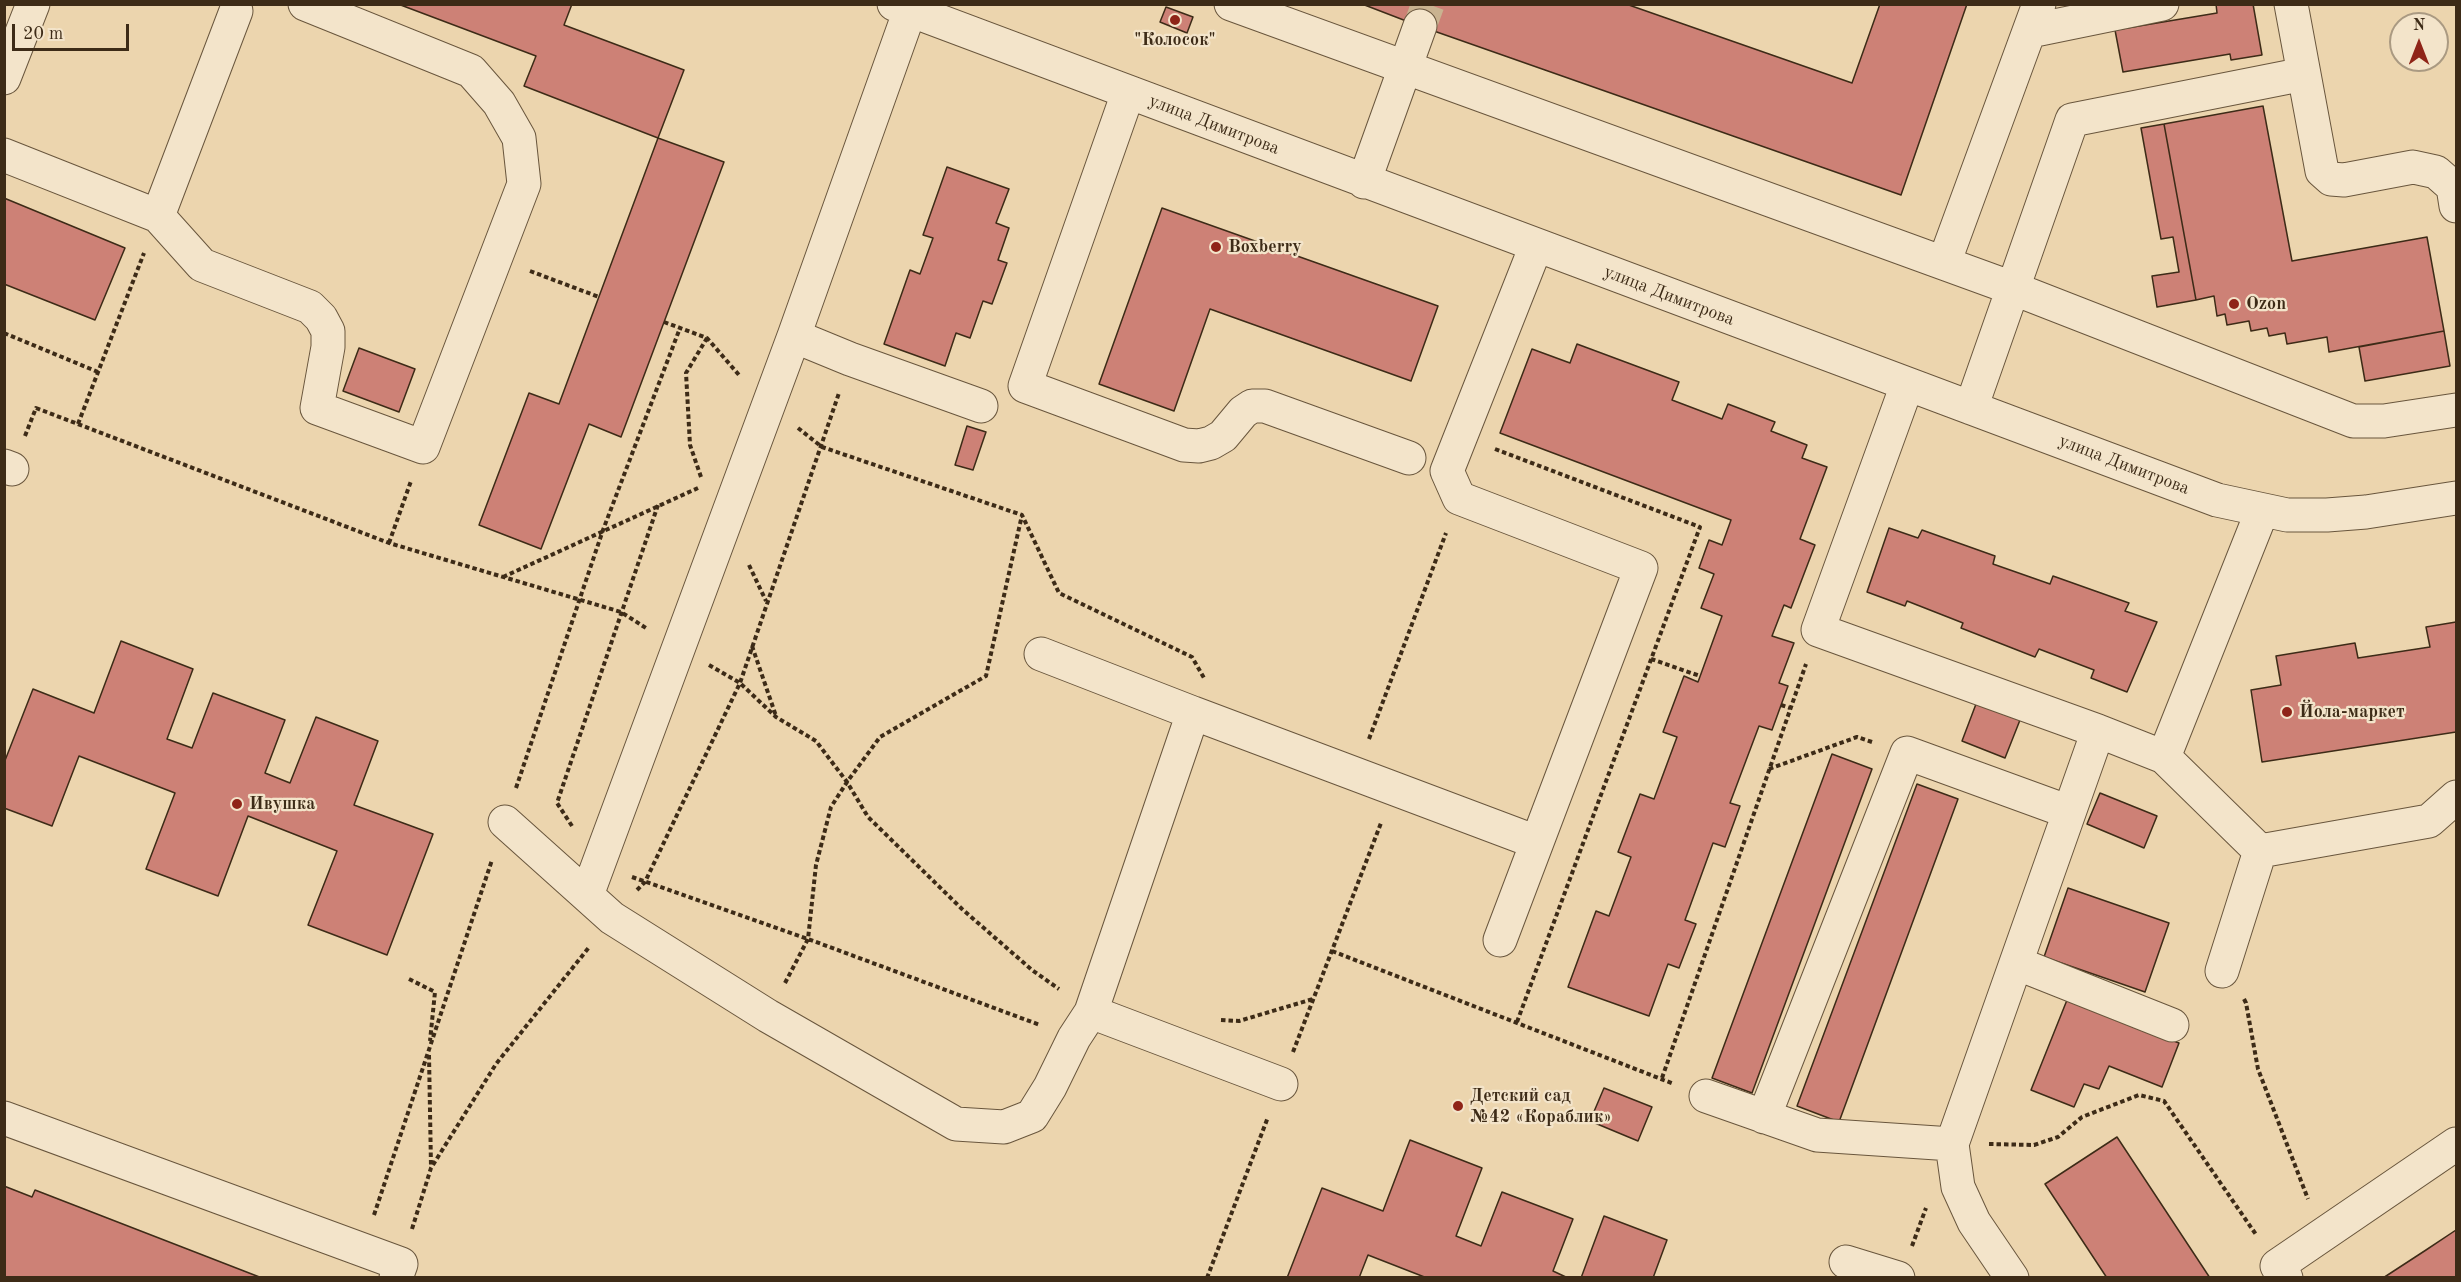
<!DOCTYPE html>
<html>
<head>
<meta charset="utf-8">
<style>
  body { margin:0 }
  #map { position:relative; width:2461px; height:1282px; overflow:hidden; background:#ecd5ae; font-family:"Old Standard TT",serif }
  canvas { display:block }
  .frame { position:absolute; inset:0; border:6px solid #3d2b17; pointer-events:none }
  .north { position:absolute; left:2389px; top:12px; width:60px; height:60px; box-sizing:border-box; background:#f3e4ca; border:2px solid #aa9a82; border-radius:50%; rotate:0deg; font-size:16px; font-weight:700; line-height:24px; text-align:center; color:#3d2b17 }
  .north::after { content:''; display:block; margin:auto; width:21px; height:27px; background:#8f2418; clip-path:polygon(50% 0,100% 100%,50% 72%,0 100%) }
  .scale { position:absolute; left:12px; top:24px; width:117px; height:27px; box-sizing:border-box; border:3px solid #3d2b17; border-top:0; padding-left:8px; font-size:18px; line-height:21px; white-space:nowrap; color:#3d2b17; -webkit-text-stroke:4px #f3e4ca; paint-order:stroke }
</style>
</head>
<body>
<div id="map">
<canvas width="2461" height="1282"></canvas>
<div class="frame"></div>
<div class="north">N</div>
<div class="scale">20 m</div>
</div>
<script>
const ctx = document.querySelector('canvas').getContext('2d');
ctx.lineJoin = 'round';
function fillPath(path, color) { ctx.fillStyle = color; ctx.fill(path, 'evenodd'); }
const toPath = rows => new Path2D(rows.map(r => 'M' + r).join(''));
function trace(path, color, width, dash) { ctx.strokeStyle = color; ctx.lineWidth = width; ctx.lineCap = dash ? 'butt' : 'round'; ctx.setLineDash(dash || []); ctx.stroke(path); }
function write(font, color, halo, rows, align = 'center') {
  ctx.font = font + ' "Old Standard TT",serif'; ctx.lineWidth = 4.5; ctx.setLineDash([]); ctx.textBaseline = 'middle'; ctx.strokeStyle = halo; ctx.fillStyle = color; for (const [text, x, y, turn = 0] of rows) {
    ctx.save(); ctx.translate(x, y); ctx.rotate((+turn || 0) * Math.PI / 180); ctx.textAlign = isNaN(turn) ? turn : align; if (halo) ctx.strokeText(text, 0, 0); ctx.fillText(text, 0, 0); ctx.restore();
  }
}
const building = toPath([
  [398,4,572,4,564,25,684,70,658,138,524,86,536,56,398,4],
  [1362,4,1421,4,1414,24,1362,4],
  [1421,4,1626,4,1852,83,1880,4,1967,4,1901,195,1414,24,1421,4],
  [2216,4,2253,4,2262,55,2231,60,2230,54,2123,72,2115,30,2217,13,2216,4],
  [1166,7,1193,17,1187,33,1160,22,1166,7],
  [2263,106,2292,261,2427,237,2444,331,2329,352,2327,337,2287,344,2285,333,2269,336,2267,328,2251,331,2249,321,2227,325,2225,314,2217,316,2214,296,2196,300,2164,124,2263,106],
  [2164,124,2196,300,2157,307,2152,276,2179,272,2173,237,2161,239,2141,128,2164,124],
  [658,138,724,162,621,437,589,424,541,549,479,525,529,393,559,404,658,138],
  [947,167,1009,189,996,223,1009,228,998,260,1007,263,992,304,983,301,970,338,956,333,945,366,884,344,910,270,920,274,933,238,923,235,947,167],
  [4,198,125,248,95,320,4,284,4,198],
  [1162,208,1438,306,1411,381,1210,309,1174,411,1099,384,1162,208],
  [2444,331,2450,366,2365,381,2359,347,2444,331],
  [1577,344,1679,382,1672,400,1722,419,1728,404,1775,422,1771,431,1807,445,1802,458,1827,467,1800,539,1815,545,1791,608,1784,605,1772,636,1794,643,1779,683,1788,686,1772,730,1759,726,1730,803,1740,806,1725,847,1713,843,1685,920,1696,924,1679,968,1668,964,1649,1016,1568,987,1596,911,1609,916,1631,857,1618,852,1640,794,1654,799,1677,737,1663,732,1684,676,1698,682,1722,616,1701,608,1714,574,1699,568,1709,540,1722,545,1731,520,1500,433,1532,349,1570,363,1577,344],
  [359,348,415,369,399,412,343,391,359,348],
  [967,426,986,432,973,470,955,465,967,426],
  [1889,528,1918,538,1922,530,1995,556,1993,564,2050,584,2053,576,2129,603,2125,611,2157,622,2127,692,2091,678,2094,670,2039,649,2035,657,1961,628,1963,623,1907,601,1905,606,1867,592,1889,528],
  [2456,622,2456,732,2262,762,2251,690,2281,685,2276,656,2355,643,2358,658,2430,647,2426,627,2456,622],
  [121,641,193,669,167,739,192,748,213,693,285,720,265,773,290,783,316,717,378,741,354,805,433,834,387,955,308,925,337,851,248,816,218,896,146,869,175,793,79,756,52,826,4,808,4,763,33,689,94,713,121,641],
  [1976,704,2020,720,2005,758,1962,741,1976,704],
  [1832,754,1872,769,1752,1093,1712,1078,1832,754],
  [1917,784,1958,799,1839,1122,1797,1106,1917,784],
  [2100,793,2157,816,2144,848,2087,824,2100,793],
  [2068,888,2169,923,2145,992,2044,957,2068,888],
  [2067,1000,2179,1043,2162,1087,2109,1066,2099,1089,2084,1084,2074,1107,2031,1090,2067,1000],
  [1604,1088,1652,1107,1638,1141,1590,1121,1604,1088],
  [2117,1137,2210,1278,2107,1278,2045,1184,2117,1137],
  [1410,1140,1482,1168,1456,1236,1481,1246,1502,1192,1573,1219,1553,1271,1568,1278,1427,1278,1368,1255,1359,1278,1287,1278,1322,1188,1383,1211,1410,1140],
  [4,1186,32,1197,35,1190,262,1278,4,1278,4,1186],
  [1604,1216,1667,1240,1653,1278,1581,1278,1604,1216],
  [2456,1230,2456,1278,2383,1278,2426,1250,2456,1230]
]);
fillPath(building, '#cd8176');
trace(building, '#3d2b17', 1.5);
trace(toPath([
  [1420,26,1428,4]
]), '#c9b390', 33, [33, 16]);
const minor = toPath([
  [894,4,2217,500,2287,515,2327,515,2366,512,2456,498],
  [1231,4,2012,288,2353,421,2384,421,2456,410],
  [2291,4,2322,171,2331,179,2344,180,2413,167,2436,172,2453,187,2456,206],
  [910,10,794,336,850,359,981,406],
  [2030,31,2162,4],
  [4,78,33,4],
  [1128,93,1025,386,1184,445,1199,446,1211,443,1223,436,1243,412,1252,406,1265,406,1409,458],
  [4,155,158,216,202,265,310,307,321,318,328,331,328,347,317,408,423,447,524,184,519,138,499,103,471,71,305,4],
  [1364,182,1420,26],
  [158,216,236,11],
  [1944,263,2039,4],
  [1907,385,1818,630,2098,731,1952,1144,1958,1187,1974,1222,2012,1278],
  [1971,408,2072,120,2304,74],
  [4,466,12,469],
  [1041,654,1193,713],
  [2098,731,2164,757,2262,511],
  [2164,757,2260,851,2429,821,2456,797],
  [505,822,612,918,768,1016,956,1124,1004,1127,1032,1116,1050,1087,1074,1038,1091,1012,1193,713,1536,842],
  [587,895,794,336],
  [1500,940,1641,568,1459,498,1447,471,1536,246],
  [2016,963,2172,1025],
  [2222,971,2260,851],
  [1091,1012,1281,1084],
  [1706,1096,1817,1135,1952,1144],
  [1764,1117,1907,753,2069,812],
  [4,1118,401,1264,396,1278],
  [1846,1262,1898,1278],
  [2286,1278,2277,1266,2456,1144]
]);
trace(minor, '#69563d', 35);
trace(toPath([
  [530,271,599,297],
  [664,322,707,338,739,375],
  [4,333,98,372],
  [78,424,144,253],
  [798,428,822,447,1022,515,1059,593,1192,657,1204,678],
  [25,436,36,408,389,543,621,612,646,628],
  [1495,449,1700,527,1517,1022],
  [701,477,690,445,686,373,707,338],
  [389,543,411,481],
  [749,565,766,601],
  [503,577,698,488],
  [752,646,776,716],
  [1651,659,1700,676],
  [709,665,740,683,776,717,816,741,847,782,868,817,962,909,1032,970,1059,989],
  [1781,705,1790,708],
  [1369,739,1446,533],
  [1769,769,1857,737,1872,742],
  [516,788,603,530,680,328],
  [572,826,557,803,658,505],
  [632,877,808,939,1040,1025],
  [637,890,645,882,740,683,839,393],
  [1332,951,1674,1084],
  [409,979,435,992,430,1041],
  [785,983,808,939,816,865,831,807,847,782,880,737,986,676,1022,515],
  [2244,999,2246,1003,2258,1069,2308,1199],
  [1221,1020,1239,1021,1313,999],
  [1293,1052,1381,823],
  [429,1055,431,1167],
  [1662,1078,1806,664],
  [1989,1144,2034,1145,2058,1137,2082,1117,2139,1095,2164,1101,2257,1236],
  [374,1215,492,860],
  [412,1229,431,1168,496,1064,590,946],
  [1912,1246,1926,1208],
  [1207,1278,1268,1117]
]), '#3d2b17', 4, [4.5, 3]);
trace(minor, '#f3e4ca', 33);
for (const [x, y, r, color] of [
  [1175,20,6,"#8f2418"],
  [1216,247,6,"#8f2418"],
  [2234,304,6,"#8f2418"],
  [2287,712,6,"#8f2418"],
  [237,804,6,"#8f2418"],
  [1458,1106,6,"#8f2418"]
]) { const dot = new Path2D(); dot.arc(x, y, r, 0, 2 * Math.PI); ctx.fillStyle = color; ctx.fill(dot); trace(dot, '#f3e4ca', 2); }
write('bold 18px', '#3d2b17', '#f3e4ca', [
  ["\"Колосок\"",1175,40,"center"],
  ["Boxberry",1228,247],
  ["Ozon",2246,304],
  ["Йола-маркет",2299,712],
  ["Ивушка",249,804],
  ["Детский сад",1470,1096],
  ["№42 «Кораблик»",1470,1117]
], 'left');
write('18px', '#3d2b17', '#f3e4ca', [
  ["улица Димитрова",1214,125,21],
  ["улица Димитрова",1669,296,21],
  ["улица Димитрова",2124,465,21]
]);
</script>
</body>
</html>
